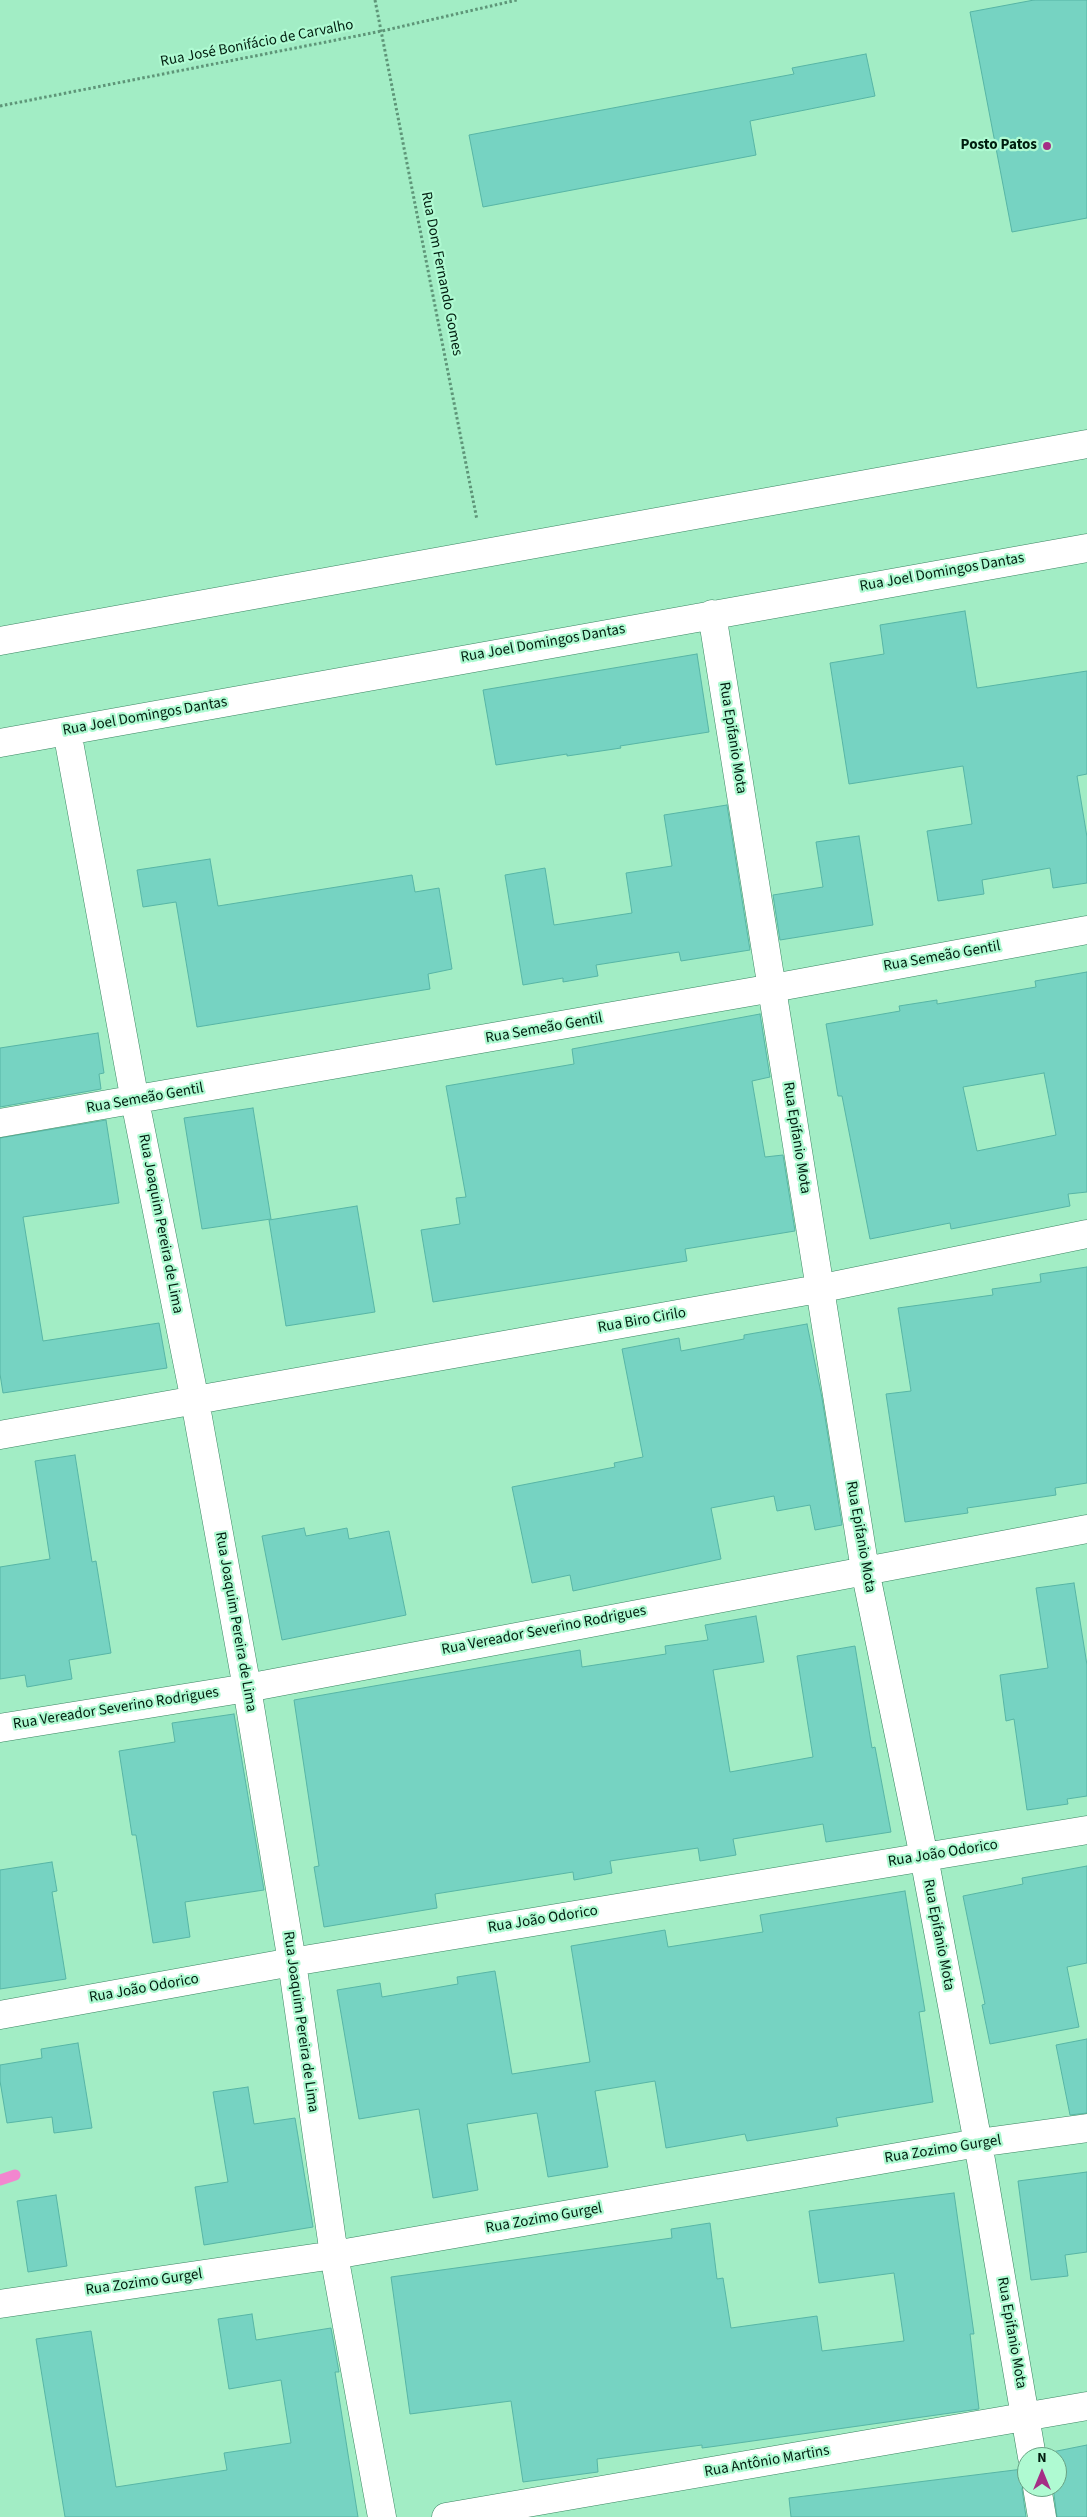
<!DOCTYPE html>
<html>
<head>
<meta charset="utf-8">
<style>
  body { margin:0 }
  #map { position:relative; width:1087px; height:2517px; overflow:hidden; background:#a2edc5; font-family:"Source Sans 3",sans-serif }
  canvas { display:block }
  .north { position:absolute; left:1017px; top:2447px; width:50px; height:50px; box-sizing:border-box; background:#affad2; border:1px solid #69a284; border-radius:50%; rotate:0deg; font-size:14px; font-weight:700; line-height:20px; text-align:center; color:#001d0f }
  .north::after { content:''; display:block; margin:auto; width:18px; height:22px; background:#a52e85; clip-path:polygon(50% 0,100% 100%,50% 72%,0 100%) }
</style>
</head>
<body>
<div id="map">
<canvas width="1087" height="2517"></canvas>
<div class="north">N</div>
</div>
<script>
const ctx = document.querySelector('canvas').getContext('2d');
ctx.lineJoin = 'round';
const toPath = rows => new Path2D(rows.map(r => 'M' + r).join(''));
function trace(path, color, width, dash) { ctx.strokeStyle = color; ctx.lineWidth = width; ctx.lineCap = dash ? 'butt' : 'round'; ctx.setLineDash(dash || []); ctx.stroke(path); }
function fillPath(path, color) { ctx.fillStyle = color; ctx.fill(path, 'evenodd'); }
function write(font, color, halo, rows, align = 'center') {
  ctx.font = font + ' "Source Sans 3",sans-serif'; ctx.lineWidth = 4.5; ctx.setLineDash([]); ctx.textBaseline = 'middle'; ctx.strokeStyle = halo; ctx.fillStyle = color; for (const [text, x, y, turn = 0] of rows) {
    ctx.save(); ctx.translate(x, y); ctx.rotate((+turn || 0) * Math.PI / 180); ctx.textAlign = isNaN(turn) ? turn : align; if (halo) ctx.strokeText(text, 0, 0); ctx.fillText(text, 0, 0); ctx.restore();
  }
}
trace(toPath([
  [0,2180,15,2175]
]), '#f286cf', 11);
const building = toPath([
  [1034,0,1087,0,1087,218,1012,232,970,12,1034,0],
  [866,54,875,96,750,121,756,155,483,207,469,135,794,74,792,68,866,54],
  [965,611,977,688,1087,671,1087,774,1077,776,1087,837,1087,883,1053,888,1050,868,982,880,984,894,938,901,927,831,972,824,963,766,849,784,830,663,884,654,880,625,965,611],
  [697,654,709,732,620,746,621,748,567,756,567,754,496,765,483,690,697,654],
  [727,805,750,950,681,961,679,952,596,965,598,976,563,982,563,978,523,985,505,875,545,868,554,925,632,913,626,873,672,866,664,815,727,805],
  [859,836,873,925,780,940,773,895,823,887,816,842,859,836],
  [210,859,218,906,412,875,415,892,439,888,452,969,428,974,430,989,197,1027,176,902,143,907,137,870,210,859],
  [1087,972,1087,1192,1068,1194,1070,1206,951,1229,950,1223,870,1239,842,1096,838,1096,826,1024,900,1011,899,1006,937,1000,937,1004,1036,987,1035,981,1087,972],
  [1044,1073,1056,1135,977,1151,963,1087,1044,1073],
  [760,1014,770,1077,752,1081,765,1157,783,1155,795,1231,685,1249,687,1261,433,1302,421,1230,460,1224,456,1198,466,1197,446,1086,574,1064,572,1049,760,1014],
  [98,1033,104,1073,99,1074,101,1089,0,1107,0,1048,98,1033],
  [253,1108,271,1219,202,1229,184,1118,253,1108],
  [106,1120,119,1203,23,1217,43,1341,159,1323,167,1368,3,1393,0,1374,0,1138,106,1120],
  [357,1206,375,1312,286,1326,269,1220,357,1206],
  [1087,1267,1087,1483,1055,1488,1056,1495,967,1508,968,1513,905,1522,886,1394,911,1391,898,1308,993,1295,992,1289,1041,1282,1040,1274,1087,1267],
  [807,1324,822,1398,842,1525,815,1530,810,1505,777,1511,774,1496,711,1508,721,1559,573,1591,570,1575,532,1583,512,1487,615,1467,614,1463,643,1457,622,1349,679,1338,681,1351,744,1339,744,1335,807,1324],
  [75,1455,92,1562,96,1561,111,1653,69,1660,72,1679,27,1687,25,1675,0,1679,0,1567,50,1559,35,1461,75,1455],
  [304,1528,306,1536,347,1528,349,1539,389,1531,406,1615,282,1640,262,1536,304,1528],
  [1074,1583,1087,1665,1087,1796,1067,1799,1068,1804,1027,1810,1014,1719,1006,1721,1000,1675,1048,1668,1036,1588,1074,1583],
  [756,1616,764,1662,713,1670,730,1772,813,1757,797,1656,855,1646,872,1748,875,1747,891,1832,826,1842,823,1824,733,1839,736,1855,700,1861,698,1848,610,1861,612,1873,574,1880,573,1872,435,1894,437,1908,324,1927,314,1867,319,1866,294,1700,580,1650,582,1667,666,1654,665,1646,708,1640,705,1625,756,1616],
  [234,1714,264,1890,185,1902,190,1937,153,1943,136,1835,132,1835,119,1751,175,1742,172,1723,234,1714],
  [52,1862,57,1891,52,1892,66,1979,0,1989,0,1870,52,1862],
  [1087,1866,1087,1963,1067,1967,1079,2027,990,2044,982,2005,985,2004,963,1896,1023,1884,1022,1878,1087,1866],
  [905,1891,925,2011,919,2012,933,2102,836,2118,838,2126,747,2141,745,2134,666,2148,655,2081,595,2091,608,2167,548,2177,537,2113,467,2124,478,2190,433,2198,419,2109,359,2119,337,1990,380,1983,382,1997,458,1984,457,1977,495,1971,512,2074,590,2062,571,1946,665,1930,668,1947,763,1932,760,1915,905,1891],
  [1087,2039,1087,2113,1070,2115,1056,2045,1087,2039],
  [78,2043,92,2128,54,2133,52,2117,7,2123,0,2081,0,2065,42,2058,41,2049,78,2043],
  [248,2087,254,2124,295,2118,313,2227,204,2245,195,2187,228,2182,213,2092,248,2087],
  [1087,2172,1087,2252,1065,2255,1068,2276,1031,2280,1018,2181,1087,2172],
  [954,2193,974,2334,970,2334,979,2409,717,2446,702,2448,702,2445,597,2459,598,2472,523,2482,511,2401,410,2414,391,2277,672,2238,671,2229,710,2223,717,2279,723,2278,731,2328,817,2316,822,2351,904,2341,894,2273,819,2283,809,2211,954,2193],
  [56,2195,67,2266,28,2272,17,2201,56,2195],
  [252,2314,256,2340,331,2328,339,2372,335,2372,358,2517,65,2517,36,2339,91,2331,116,2487,227,2470,224,2453,291,2443,281,2380,229,2389,218,2319,252,2314],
  [1087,2445,1087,2517,1057,2517,1053,2487,1057,2487,1057,2457,1047,2457,1047,2453,1087,2445],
  [1023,2469,1027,2472,1022,2489,1026,2517,791,2517,789,2498,1023,2469]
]);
fillPath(building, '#76d3c2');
trace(building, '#57b5a5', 1);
const minor = toPath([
  [712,614,865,1570,924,1857,978,2143,1032,2457],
  [67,731,135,1101,195,1401,247,1688,292,1962,334,2255,382,2517],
  [0,743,1087,548],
  [0,1123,773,988,1087,930],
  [0,1435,818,1289,1087,1234],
  [0,1728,247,1688,1087,1529],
  [0,2015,292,1962,1087,1830],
  [0,2304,334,2255,978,2143,1087,2128],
  [1037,2487,1042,2517],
  [446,2517,1087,2406]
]);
const primary = toPath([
  [0,641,1087,444]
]);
trace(minor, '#3b8562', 29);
trace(primary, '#3b8562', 29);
trace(toPath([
  [375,0,477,520],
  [0,106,382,31,517,0]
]), '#5e9578', 3, [2.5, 2.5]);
trace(minor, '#fff', 28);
trace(primary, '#fff', 28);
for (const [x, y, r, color] of [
  [1047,146,5,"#a52e85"]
]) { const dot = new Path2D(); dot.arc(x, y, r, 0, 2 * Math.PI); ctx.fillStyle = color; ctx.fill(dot); trace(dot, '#affad2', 2); }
write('15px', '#001d0f', '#affad2', [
  ["Rua José Bonifácio de Carvalho",257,44,-11],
  ["Rua Dom Fernando Gomes",441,274,79],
  ["Rua Joel Domingos Dantas",942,573,-10],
  ["Rua Joel Domingos Dantas",543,644,-10],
  ["Rua Joel Domingos Dantas",145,717,-10],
  ["Rua Epifanio Mota",732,738,81],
  ["Rua Semeão Gentil",942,957,-10],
  ["Rua Semeão Gentil",544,1029,-10],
  ["Rua Semeão Gentil",145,1099,-10],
  ["Rua Epifanio Mota",796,1138,81],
  ["Rua Joaquim Pereira de Lima",160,1224,79],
  ["Rua Biro Cirilo",642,1321,-10],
  ["Rua Epifanio Mota",860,1537,80],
  ["Rua Joaquim Pereira de Lima",235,1622,80],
  ["Rua Vereador Severino Rodrigues",544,1631,-11],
  ["Rua Vereador Severino Rodrigues",116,1709,-9],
  ["Rua João Odorico",943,1854,-9],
  ["Rua João Odorico",543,1920,-9],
  ["Rua Epifanio Mota",938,1935,79],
  ["Rua João Odorico",144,1989,-10],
  ["Rua Joaquim Pereira de Lima",300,2022,82],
  ["Rua Zozimo Gurgel",943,2150,-9],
  ["Rua Zozimo Gurgel",544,2219,-10],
  ["Rua Zozimo Gurgel",144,2283,-8],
  ["Rua Epifanio Mota",1011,2333,80],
  ["Rua Antônio Martins",767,2462,-10]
]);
write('bold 15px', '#001d0f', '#affad2', [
  ["Posto Patos",1037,146]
], 'right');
</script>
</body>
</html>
